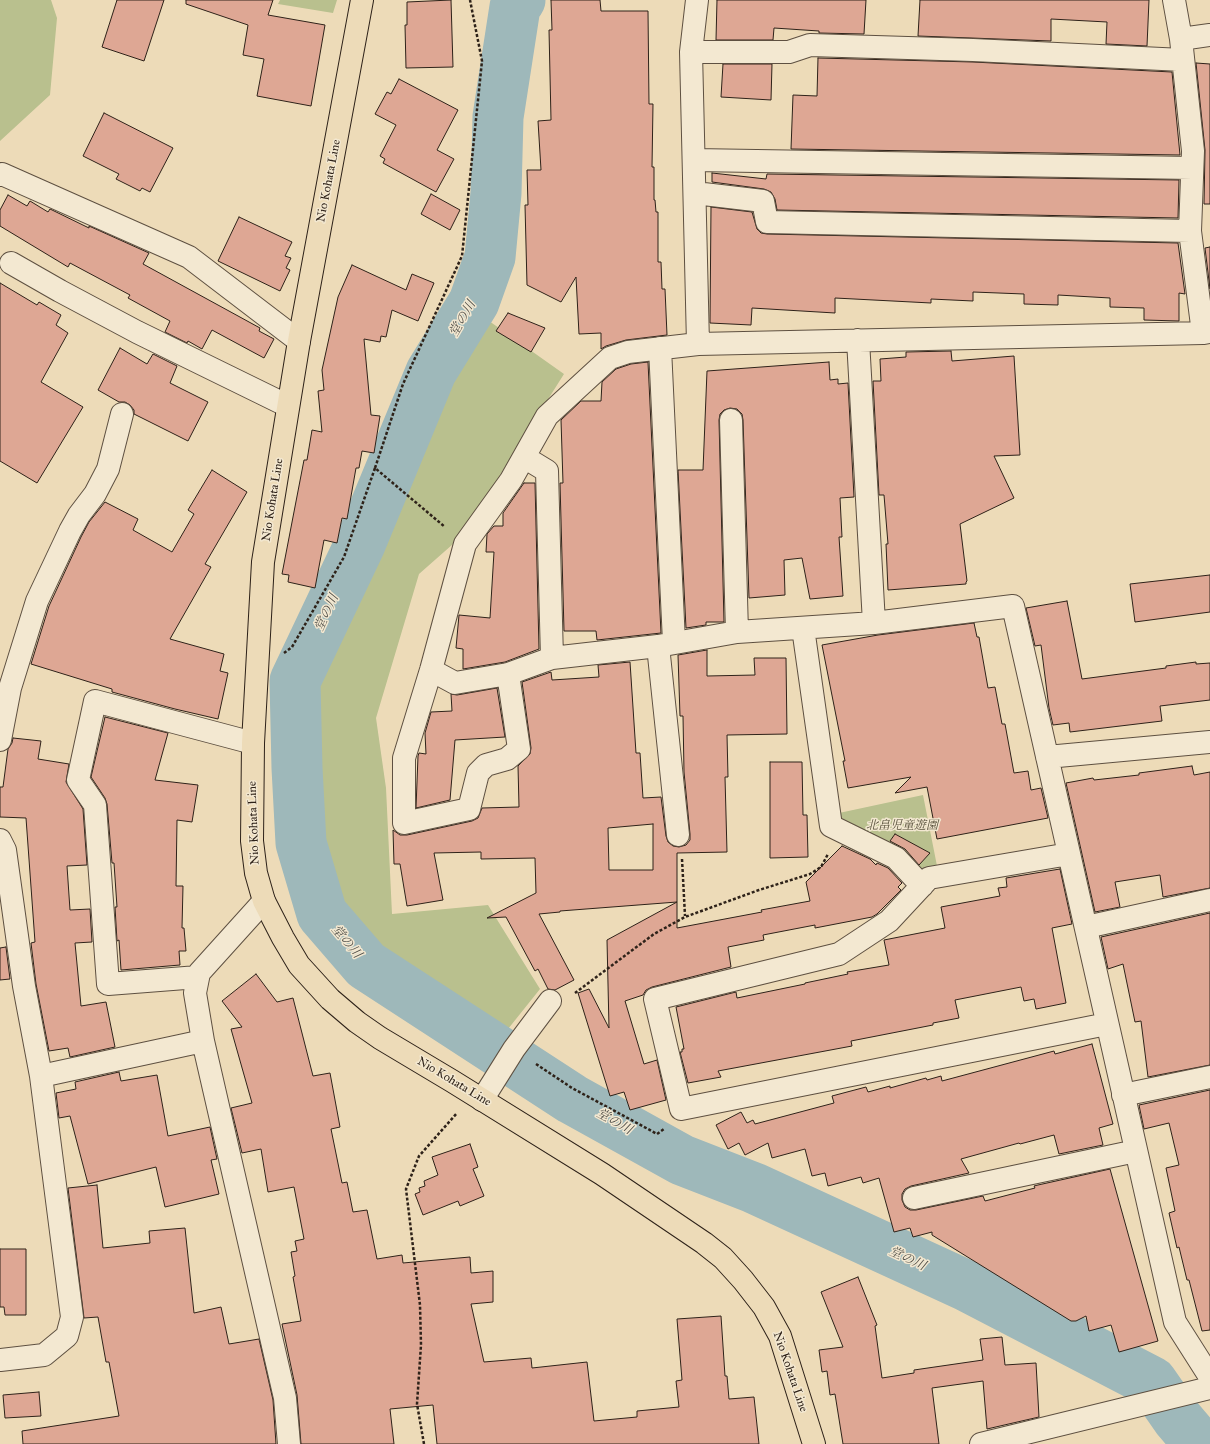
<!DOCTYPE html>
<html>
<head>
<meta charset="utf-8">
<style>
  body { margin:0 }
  canvas { display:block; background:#eddbb8 }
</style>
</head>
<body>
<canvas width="1210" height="1444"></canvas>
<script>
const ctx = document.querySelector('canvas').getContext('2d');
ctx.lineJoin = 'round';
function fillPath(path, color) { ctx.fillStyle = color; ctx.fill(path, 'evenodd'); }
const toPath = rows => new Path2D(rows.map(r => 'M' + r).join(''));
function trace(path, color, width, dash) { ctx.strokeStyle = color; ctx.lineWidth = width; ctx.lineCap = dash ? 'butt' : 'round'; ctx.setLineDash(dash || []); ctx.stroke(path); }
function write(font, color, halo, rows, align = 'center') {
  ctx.font = font + ' "IM FELL Great Primer","Noto Serif JP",serif'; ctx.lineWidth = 3; ctx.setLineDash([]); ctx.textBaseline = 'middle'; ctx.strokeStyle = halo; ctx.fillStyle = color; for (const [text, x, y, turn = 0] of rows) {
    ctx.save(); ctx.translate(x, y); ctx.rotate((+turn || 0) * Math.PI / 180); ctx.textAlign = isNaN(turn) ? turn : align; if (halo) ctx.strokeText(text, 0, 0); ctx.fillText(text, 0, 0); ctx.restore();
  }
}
fillPath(toPath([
  [0,0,51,0,57,18,50,95,0,141],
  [280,0,337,0,333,13,278,4],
  [482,316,564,374,461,537,419,574,376,718,386,788,392,914,488,905,540,989,500,1039,374,952,333,906,313,841,312,684,440,381],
  [923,795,938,871,926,874,837,823,839,813]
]), '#b9c08e');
trace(toPath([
  [520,0,515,7,498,117,496,193,490,257,474,302,431,372,360,544,295,681,297,768,301,843,322,914,366,965,572,1099,682,1160,754,1188,967,1286,1152,1382,1177,1418,1199,1444]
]), '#9eb8ba', 51);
const building = toPath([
  [117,0,164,0,144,61,102,47,117,0],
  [186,0,273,0,268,15,325,25,311,106,257,96,264,59,243,55,248,25,186,4,186,0],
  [451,0,453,67,406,68,405,25,407,25,407,2,451,0],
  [551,0,600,0,601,11,648,11,649,104,653,104,652,167,654,167,654,200,655,200,656,212,658,212,658,262,661,262,662,289,665,289,667,335,626,340,606,346,601,349,601,333,579,334,576,277,561,302,527,285,525,205,528,205,527,170,541,170,538,121,551,120,549,30,552,30,551,0],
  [717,0,866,0,864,34,819,33,819,31,774,28,773,40,716,40,717,0],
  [920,0,1149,0,1147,46,1106,44,1107,22,1051,19,1051,41,918,36,920,0],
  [818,58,973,62,1172,72,1180,155,791,149,793,95,817,96,818,58],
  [1196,63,1210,64,1210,204,1204,204,1205,150,1196,63],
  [723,64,772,64,771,100,721,97,723,64],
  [399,79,458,110,437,150,454,159,436,192,383,163,385,159,380,156,396,125,375,114,387,92,391,94,399,79],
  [104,113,173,148,150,192,142,188,140,191,116,179,119,174,83,156,104,113],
  [712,173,766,179,767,174,1179,180,1178,218,777,210,775,199,771,192,764,189,712,182,712,173],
  [431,194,460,210,450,230,421,214,431,194],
  [8,195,27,206,30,201,48,212,50,209,89,228,89,226,149,253,143,264,260,328,259,331,274,339,264,358,212,330,202,349,188,341,187,343,165,332,170,321,128,298,130,295,70,263,68,267,0,226,0,210,8,195],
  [711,207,752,212,757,229,761,233,767,234,1178,243,1185,294,1179,293,1179,321,1144,320,1144,308,1110,307,1110,298,1058,295,1058,305,1024,304,1024,294,973,292,973,301,931,299,931,303,835,298,835,313,752,308,751,325,710,323,711,207],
  [239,217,292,242,285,256,291,258,286,268,290,270,280,291,218,261,239,217],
  [1210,247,1210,289,1205,248,1210,247],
  [352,265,406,290,412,274,434,283,418,321,392,310,386,337,381,336,380,342,364,339,371,415,380,416,374,453,362,451,359,468,356,468,347,519,342,518,337,543,324,540,315,588,288,582,289,575,282,574,304,460,307,460,312,430,322,432,318,391,324,390,322,370,338,297,352,265],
  [0,283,37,305,39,302,61,315,56,325,68,333,41,382,83,407,37,483,0,461,0,283],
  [508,313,545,328,531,352,496,331,508,313],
  [120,348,147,364,153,354,177,366,170,383,208,402,188,441,134,414,134,410,130,405,125,402,119,402,98,390,120,348],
  [951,351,952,361,1014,356,1020,455,994,456,1014,498,960,524,967,581,966,582,966,584,888,590,886,544,888,544,884,495,879,495,873,381,881,381,880,359,906,357,906,352,951,351],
  [648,362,661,633,597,640,596,631,564,631,560,483,563,483,561,420,581,401,601,401,602,382,616,369,631,364,648,362],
  [829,362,830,380,838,379,838,384,848,383,854,497,840,498,842,537,839,537,843,596,810,599,802,558,784,560,785,595,749,598,743,420,742,414,737,409,730,408,724,410,720,414,719,420,724,622,706,622,706,625,686,628,678,470,703,470,707,371,829,362],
  [212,470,247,492,205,564,211,567,170,639,224,654,220,671,228,673,218,719,175,709,112,692,112,689,31,664,49,606,81,537,89,522,105,502,138,519,133,530,172,552,194,514,188,510,212,470],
  [524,483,535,483,539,649,505,662,463,669,463,649,456,648,459,615,490,618,494,552,486,552,487,534,494,526,503,526,503,513,524,483],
  [1210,575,1210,612,1135,622,1130,584,1210,575],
  [1067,601,1082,679,1166,668,1166,666,1196,662,1196,664,1210,663,1210,700,1160,706,1162,721,1070,732,1069,723,1053,725,1049,708,1041,645,1035,646,1026,608,1067,601],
  [974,623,977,637,979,637,988,688,995,687,1002,724,1005,724,1014,773,1028,771,1031,790,1041,788,1048,818,937,839,927,787,895,793,911,777,848,788,843,761,845,761,822,645,878,635,974,623],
  [707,650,707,676,755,675,754,658,786,658,787,734,727,735,728,777,725,777,727,852,677,853,677,902,560,911,560,912,539,914,574,980,555,990,548,989,538,969,535,971,506,917,487,918,536,893,535,858,481,859,481,852,434,853,443,900,407,906,400,864,394,864,393,830,400,835,407,835,472,821,478,818,482,808,519,807,518,766,530,754,531,748,522,682,551,672,552,680,599,677,598,665,630,662,636,753,640,753,643,798,661,797,666,836,668,842,673,846,679,847,686,845,690,840,690,834,684,772,683,716,680,716,678,655,707,650],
  [653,824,653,870,609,870,608,828,653,824],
  [497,688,505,737,455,740,450,800,416,808,418,756,419,753,426,754,425,733,431,712,452,711,451,694,457,695,497,688],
  [105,717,168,733,155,780,198,785,192,822,177,820,176,886,183,886,182,928,184,928,186,951,179,951,180,965,121,970,119,940,117,941,115,907,117,907,114,863,112,863,107,804,105,798,91,777,105,717],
  [13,738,41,741,38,759,69,764,66,782,83,809,87,865,67,866,70,910,90,909,92,942,75,943,81,1006,106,1002,115,1047,70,1057,68,1048,49,1051,36,984,31,943,35,942,26,818,0,817,0,787,3,787,8,749,12,743,13,738],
  [770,762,802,762,803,815,807,815,808,857,770,858,770,762],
  [1192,766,1194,775,1210,772,1210,888,1163,897,1160,875,1115,882,1120,907,1095,912,1066,783,1093,778,1094,780,1139,775,1139,773,1192,766],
  [895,834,930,853,919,865,905,849,890,841,895,834],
  [842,846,870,859,876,865,877,863,888,868,902,883,898,887,901,890,877,914,872,917,815,928,815,925,763,935,764,940,728,947,731,967,652,987,646,990,643,995,625,1001,644,1064,657,1060,666,1100,630,1110,624,1092,610,1096,578,993,589,989,609,1028,607,940,677,902,677,928,762,912,761,910,810,901,806,882,842,846],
  [1060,869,1072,924,1052,928,1066,1003,1036,1009,1034,999,1024,1001,1021,987,955,1000,959,1018,933,1023,933,1025,851,1041,852,1046,718,1071,721,1077,688,1083,680,1052,682,1052,682,1049,684,1049,676,1007,736,992,737,998,805,984,805,983,848,974,847,972,889,965,884,940,945,928,941,907,1000,896,998,888,1007,887,1006,878,1060,869],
  [1210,913,1210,1065,1148,1077,1141,1021,1135,1022,1123,964,1108,969,1101,937,1210,913],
  [6,947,10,979,0,980,0,948,6,947],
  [256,974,277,1002,293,998,313,1076,330,1073,340,1127,331,1129,342,1183,347,1182,353,1212,367,1210,377,1259,402,1255,403,1263,470,1257,471,1273,493,1271,493,1302,471,1304,484,1362,531,1358,532,1368,587,1362,594,1421,637,1417,637,1411,679,1407,676,1381,682,1380,677,1319,721,1316,725,1376,727,1376,729,1399,754,1397,759,1444,437,1444,433,1405,390,1409,394,1444,301,1444,297,1395,282,1324,301,1321,293,1277,295,1276,291,1252,297,1251,295,1241,304,1239,294,1187,268,1192,261,1149,242,1153,231,1108,252,1103,231,1029,242,1027,222,1001,256,974],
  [1092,1044,1113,1124,1099,1128,1103,1145,1059,1154,1054,1135,1020,1144,1019,1143,961,1159,969,1173,911,1186,905,1189,902,1194,902,1200,905,1207,910,1210,916,1210,983,1196,985,1201,1035,1188,1034,1186,1038,1185,1110,1169,1158,1341,1119,1352,1111,1325,1089,1331,1086,1316,1076,1321,1071,1321,932,1235,932,1232,913,1237,910,1228,894,1232,879,1178,863,1183,861,1177,828,1186,825,1173,812,1176,805,1149,772,1158,768,1143,745,1155,739,1143,728,1149,716,1125,741,1112,747,1123,753,1120,755,1124,834,1103,832,1096,866,1087,868,1092,890,1086,890,1088,926,1078,927,1080,941,1076,942,1081,1054,1051,1055,1054,1092,1044],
  [119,1072,121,1081,157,1075,168,1136,210,1127,217,1159,211,1160,219,1194,165,1207,156,1167,88,1184,70,1116,59,1118,56,1093,76,1089,75,1082,119,1072],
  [1210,1090,1210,1330,1202,1331,1189,1280,1187,1280,1179,1247,1177,1248,1169,1213,1175,1211,1166,1168,1179,1165,1169,1123,1144,1129,1139,1105,1210,1090],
  [470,1144,478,1167,473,1169,484,1196,460,1206,458,1201,423,1215,415,1194,420,1192,419,1188,425,1186,424,1181,438,1175,432,1157,470,1144],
  [97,1185,103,1248,150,1243,149,1231,185,1228,194,1313,221,1307,229,1344,259,1339,273,1400,276,1444,23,1444,22,1431,119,1416,109,1362,106,1362,98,1317,84,1318,68,1188,97,1185],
  [0,1249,26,1249,26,1315,5,1315,4,1307,0,1307,0,1249],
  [858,1277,877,1325,875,1326,882,1378,914,1373,914,1370,983,1360,980,1339,1002,1337,1005,1365,1036,1363,1039,1417,987,1429,983,1381,932,1388,939,1444,843,1444,835,1394,830,1395,827,1371,822,1372,819,1350,843,1347,821,1292,858,1277],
  [39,1392,41,1416,5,1418,3,1395,39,1392]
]);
fillPath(building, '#dea794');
trace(building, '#2e2219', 1);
const minor = toPath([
  [697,0,691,52,698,344],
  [1174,0,1181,39,1193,151,1190,231,1203,333],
  [1181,39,1210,35],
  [691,52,789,52,810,45,973,50,1183,60],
  [694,160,1192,168],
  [0,175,2,174,189,257,299,341],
  [695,193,763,201,767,222,1190,231],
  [11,263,60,291,137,332,288,406],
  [858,340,874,623],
  [660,348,674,642],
  [731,420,737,632],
  [524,457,547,471,552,658],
  [803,628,831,826,896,858,922,886],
  [658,646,678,835],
  [431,670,455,683,508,674,552,658,658,646,737,632,874,623,1013,606,1175,1322,1210,1377],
  [508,674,519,749,507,759,486,765,478,773,469,809,404,823,404,758,431,670,465,544,511,480,547,416,610,358,628,352,698,344,1203,333,1210,332],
  [0,740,10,688,37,601,70,531,79,515,95,494,108,469,122,414],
  [1047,757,1210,742],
  [0,840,5,850,24,986,41,1076],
  [1069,854,929,878,889,921,839,954,655,999,681,1109,1107,1024],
  [264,901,199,973,195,993,203,1041,285,1398,289,1444],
  [1086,927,1210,900],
  [198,977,108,984,95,805,78,780,95,701,253,743],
  [1123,1095,1210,1077],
  [482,1100,514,1049,550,1001],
  [914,1198,1136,1151],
  [0,1360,44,1355,67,1336,72,1317,41,1076,203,1041],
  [981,1444,1210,1388]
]);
const major = toPath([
  [362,0,299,341,263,562,253,743,252,841,256,873,264,901,283,938,299,965,330,999,357,1022,380,1038,452,1081,602,1174,704,1243,723,1258,743,1280,764,1307,780,1336,814,1444]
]);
trace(minor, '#5e5041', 24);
trace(major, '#2e2219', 24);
trace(toPath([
  [375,468,403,384,462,256,482,61,470,0],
  [284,653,292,647,344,557,375,468,445,527],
  [682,859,685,916],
  [575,993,654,934,685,917,759,890,810,874,821,867,828,854],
  [536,1064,572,1088,648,1129,657,1134,664,1129],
  [424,1444,417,1404,421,1345,420,1305,406,1189,419,1156,457,1113]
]), '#2e2219', 2.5, [3, 2]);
trace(minor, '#f3e8d1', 22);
trace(major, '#eddbb8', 22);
write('12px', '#2e2219', '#f3e8d1', [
  ["Nio Kohata Line",329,181,-79],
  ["Nio Kohata Line",273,500,-81],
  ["Nio Kohata Line",254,823,-92],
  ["Nio Kohata Line",454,1082,31],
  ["Nio Kohata Line",790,1372,71]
]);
write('italic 12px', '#58513c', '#f3e8d1', [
  ["北畠児童遊園",902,826]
]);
write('italic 13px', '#504f49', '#f3e8d1', [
  ["堂の川",463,319,-60],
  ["堂の川",327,613,-65],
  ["堂の川",346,942,50],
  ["堂の川",614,1122,29],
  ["堂の川",907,1259,25]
]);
</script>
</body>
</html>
